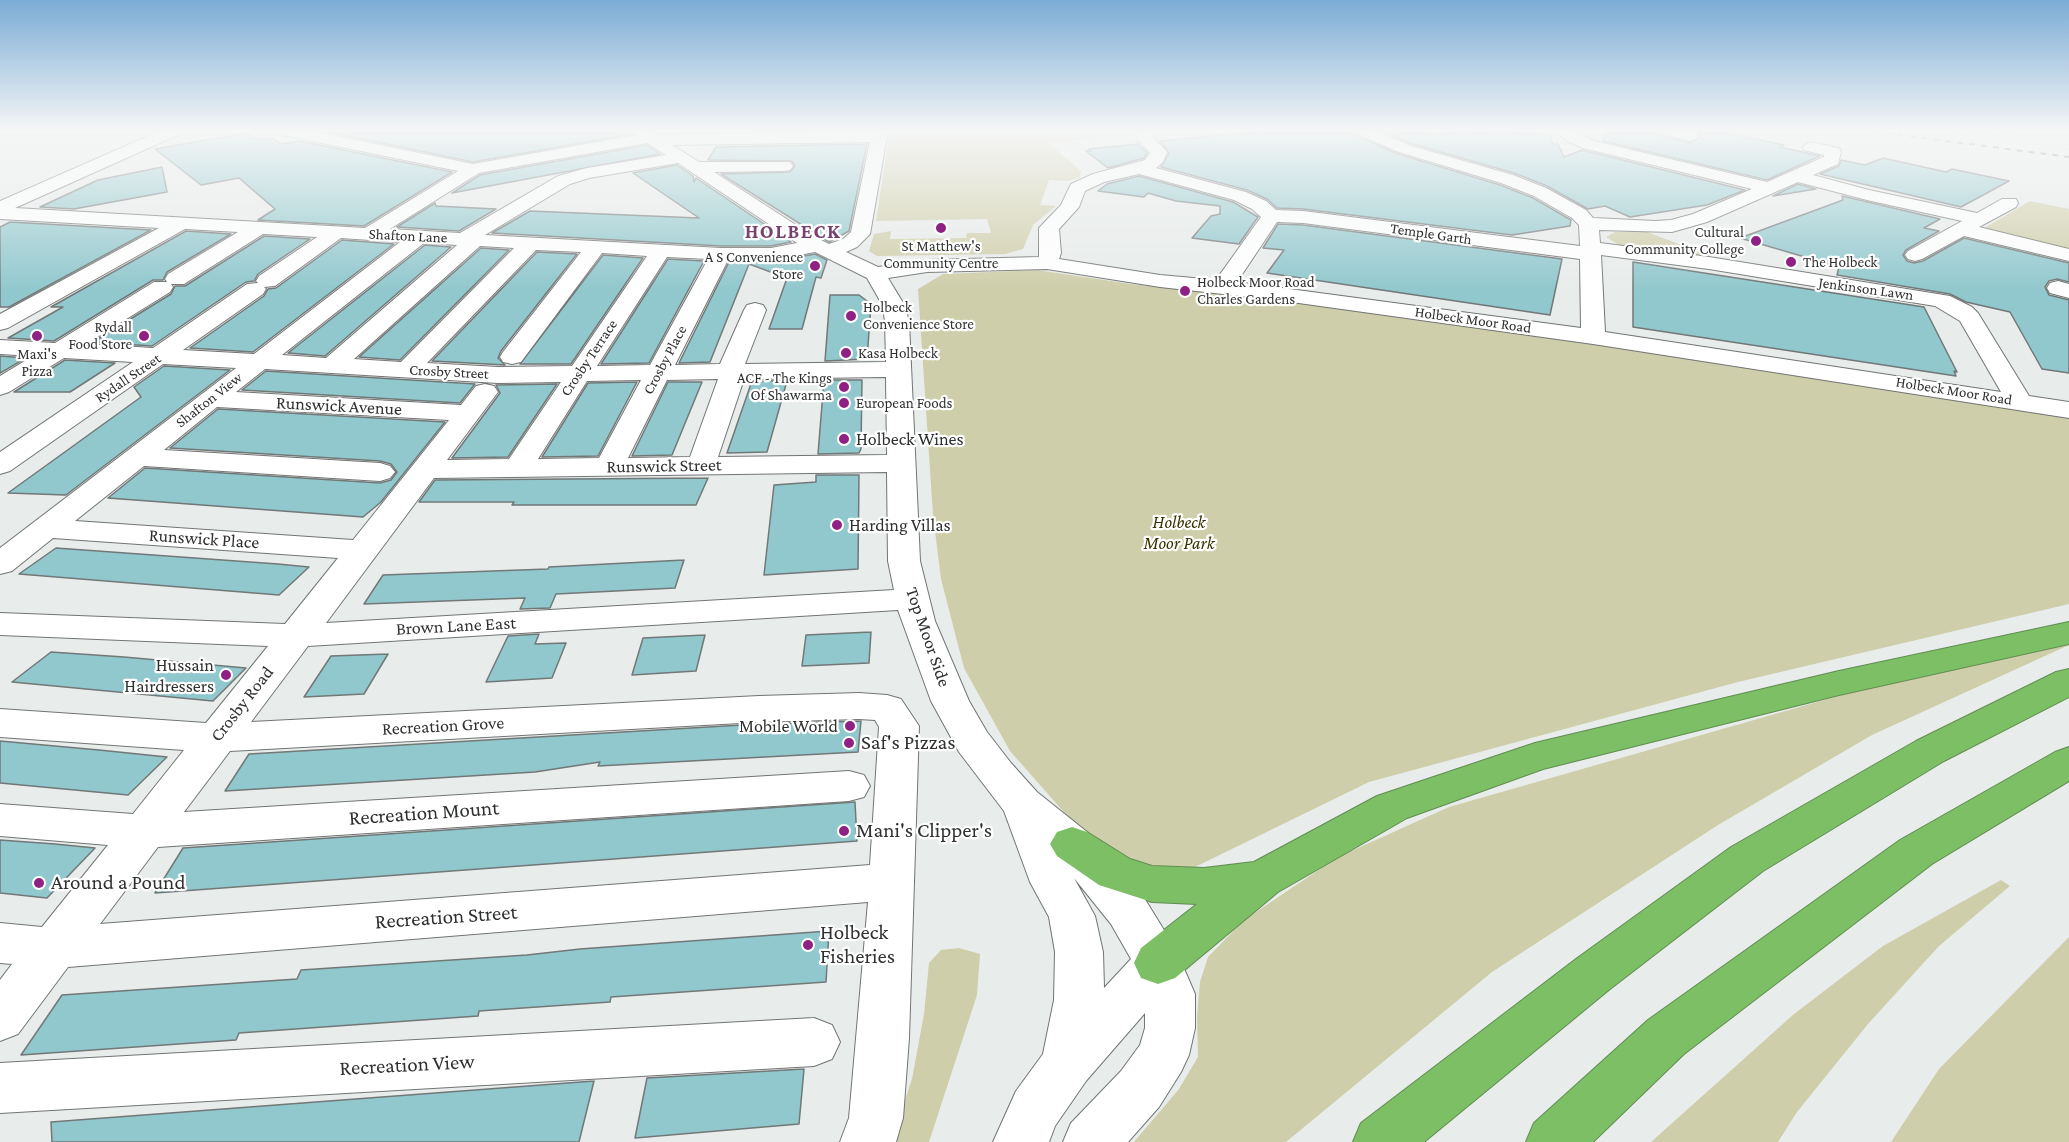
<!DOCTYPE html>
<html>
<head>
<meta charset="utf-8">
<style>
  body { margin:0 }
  canvas { display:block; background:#e8eceb }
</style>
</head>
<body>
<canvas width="2069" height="1142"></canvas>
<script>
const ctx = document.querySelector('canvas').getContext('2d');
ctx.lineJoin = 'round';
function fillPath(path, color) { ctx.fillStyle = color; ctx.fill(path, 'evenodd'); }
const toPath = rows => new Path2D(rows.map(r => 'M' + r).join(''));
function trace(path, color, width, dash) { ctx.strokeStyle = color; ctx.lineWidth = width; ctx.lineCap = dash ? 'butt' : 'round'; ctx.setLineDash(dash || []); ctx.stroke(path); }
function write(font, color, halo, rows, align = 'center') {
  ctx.font = font + ' "Crimson Pro",serif'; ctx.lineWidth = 4.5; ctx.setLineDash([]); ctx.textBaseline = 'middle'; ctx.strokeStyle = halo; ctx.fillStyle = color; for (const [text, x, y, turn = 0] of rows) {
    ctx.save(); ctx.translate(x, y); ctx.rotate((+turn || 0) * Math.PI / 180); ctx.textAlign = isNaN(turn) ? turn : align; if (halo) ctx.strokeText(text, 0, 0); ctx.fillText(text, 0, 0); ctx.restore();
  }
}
fillPath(toPath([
  [890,130,1059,130,1069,138,1129,132,1131,134,1048,143,1081,171,1080,177,1068,181,1049,180,1040,205,1056,206,1033,225,1023,249,1005,254,877,256,869,251,874,234,891,231,890,239,966,238,967,233,991,233,987,219,876,221],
  [1919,130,2050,130,2051,133,1962,136],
  [2030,201,2069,209,2069,251,1981,230],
  [1615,232,1647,232,1724,261,1619,245,1606,237],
  [1037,270,1131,284,1271,299,1584,343,2069,418,2069,604,1738,682,1369,782,1195,867,1143,867,1078,828,1010,751,964,668,941,579,933,515,918,289,943,274],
  [2069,639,2069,645,1872,735,1718,825,1492,972,1286,1142,1134,1142,1179,1089,1198,1057,1197,1017,1200,982,1208,957,1244,920,1338,857,1449,807,1852,692],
  [2001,880,2010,886,1939,946,1868,1024,1797,1112,1778,1142,1651,1142,1794,1014,1883,946],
  [2069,937,2069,1142,1891,1142,1939,1069],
  [959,948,980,954,977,995,929,1142,891,1142,912,1079,924,1014,929,963,941,950]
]), '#cfceaa');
const building = toPath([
  [337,130,629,130,632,134,473,162,329,132,337,130],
  [1271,130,1352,130,1355,135,1395,153,1500,185,1533,198,1571,220,1570,226,1512,235,1303,209,1277,208,1267,199,1247,190,1161,167,1169,153,1160,141,1271,130],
  [1381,130,1418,130,1428,134,1477,130,1549,134,1553,144,1558,144,1564,157,1582,150,1745,190,1707,205,1630,217,1605,206,1588,209,1547,186,1514,173,1409,143,1381,130],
  [1604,130,1656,130,1659,135,1690,143,1701,136,1695,130,1714,130,1784,145,1780,147,1820,156,1767,180,1603,141,1604,130],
  [247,133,256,139,274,139,281,144,299,141,452,172,364,226,258,220,275,209,239,178,201,185,155,149,247,133],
  [867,144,849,231,829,242,721,174,790,172,795,166,792,161,708,160,716,147,867,144],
  [1138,144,1147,153,1144,158,1108,168,1086,151,1091,151,1089,149,1138,144],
  [647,145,660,154,452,193,480,175,647,145],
  [1883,158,1946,172,1952,169,2009,181,1961,207,1820,174,1839,166,1841,160,1865,165,1883,158],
  [677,165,693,176,694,182,696,178,791,242,771,246,721,246,492,233,530,211,699,218,633,173,677,165],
  [162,167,167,192,74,209,40,207,98,180,162,167],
  [1139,176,1233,202,1258,217,1239,244,1192,238,1211,216,1220,214,1220,206,1176,201,1148,193,1144,197,1098,191,1107,184,1139,176],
  [1798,184,1816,189,1773,196,1798,184],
  [1842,196,1940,219,1924,228,1939,231,1906,250,1903,255,1907,261,1914,263,1923,261,1964,238,2069,263,2069,282,2057,279,2049,281,2045,287,2049,295,2069,300,2069,373,2042,369,2010,312,1966,302,1950,294,1837,275,1839,267,1740,238,1843,200,1842,196],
  [435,203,436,206,496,209,459,231,397,227,435,203],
  [10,222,151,230,9,307,0,307,0,227,10,222],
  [1278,224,1303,225,1562,259,1550,315,1267,273,1284,250,1263,248,1278,224],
  [186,231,231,234,167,272,163,280,153,280,54,341,8,338,63,307,51,307,186,231],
  [264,236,310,239,258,274,254,281,246,282,152,346,93,342,171,294,175,286,185,286,264,236],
  [342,240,394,244,253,352,190,348,264,296,268,289,276,288,342,240],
  [425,245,451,247,325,356,288,353,425,245],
  [481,248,509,250,400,360,359,357,481,248],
  [537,252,577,254,501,351,498,358,505,365,432,361,537,252],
  [815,254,827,260,821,278,816,277,802,329,769,329,787,278,749,264,710,362,679,363,729,262,771,262,815,254],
  [603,255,643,258,571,364,520,364,603,255],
  [668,259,704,261,649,363,601,364,668,259],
  [1633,262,1924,307,1957,372,1954,371,1956,376,1633,327,1633,262],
  [830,295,859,295,871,304,867,359,825,361,830,295],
  [0,356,26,358,0,373,0,356],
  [65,360,115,363,70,392,14,392,65,360],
  [164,366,230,370,66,495,8,493,141,397,134,387,164,366],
  [266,371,475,384,460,403,242,390,266,371],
  [824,380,862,380,861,449,859,453,818,454,824,380],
  [752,381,787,381,767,452,727,453,752,381],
  [637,382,598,456,542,457,588,383,637,382],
  [668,382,702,382,672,455,632,456,668,382],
  [557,384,508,457,452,458,500,393,496,385,557,384],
  [218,409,445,422,381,502,363,517,108,498,145,468,380,483,391,480,397,472,391,464,380,461,170,448,218,409],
  [816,475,859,475,858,569,764,575,774,485,816,482,816,475],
  [708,478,696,505,512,505,514,502,419,502,435,480,708,478],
  [56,548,278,564,309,567,279,595,19,574,56,548],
  [684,560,675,588,556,594,550,608,520,609,525,598,364,604,383,575,548,569,549,567,684,560],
  [871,632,869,663,802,666,806,635,871,632],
  [539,634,535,644,566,643,552,678,486,682,508,636,539,634],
  [705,635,696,671,632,675,643,638,705,635],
  [51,652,124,657,246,668,213,701,12,682,51,652],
  [388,654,364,694,304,697,331,656,388,654],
  [861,721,858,752,598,766,600,762,535,772,225,791,249,754,759,724,861,721],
  [0,741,99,750,167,757,128,795,0,783,0,741],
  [855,802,857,841,155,893,183,848,855,802],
  [0,840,55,844,95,848,47,898,0,893,0,840],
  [829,931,826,982,611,997,610,1002,479,1011,478,1016,239,1033,236,1040,21,1055,62,995,297,979,301,970,527,955,580,949,829,931],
  [804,1069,799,1124,635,1138,647,1078,804,1069],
  [594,1081,579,1142,52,1142,51,1122,594,1081]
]);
fillPath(building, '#91c8cd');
trace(building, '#727777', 1.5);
const minor = toPath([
  [162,130,184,130,182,133,15,208,365,228,458,171,283,135,275,130,307,130,473,164,637,135,631,130,650,130,658,135,888,130,870,234,857,247,846,252,878,267,927,260,1039,257,1039,228,1061,205,1071,184,1093,174,1145,160,1150,153,1138,140,1136,132,1151,130,1154,138,1167,152,1163,162,1156,168,1246,192,1266,201,1276,210,1303,211,1580,246,1579,225,1572,218,1534,196,1501,183,1396,151,1356,133,1354,130,1375,130,1408,145,1513,175,1546,188,1586,210,1593,218,1655,221,1671,220,1693,214,1752,189,1583,148,1567,141,1555,130,1573,130,1594,141,1767,182,1824,157,1824,155,1804,150,1802,147,1810,142,1839,148,1841,152,1838,164,1813,175,1869,190,1977,213,2002,199,2016,199,2018,203,2016,207,1979,227,2069,249,2069,261,1964,236,1922,259,1915,261,1908,259,1905,255,1908,251,1962,221,1867,200,1798,182,1707,222,1672,232,1599,230,1600,243,1709,257,1950,296,1972,307,1978,313,2029,396,2069,402,2069,418,1593,344,1277,300,1160,287,1047,269,927,272,888,278,905,306,909,322,920,561,935,621,969,701,987,732,1011,763,1037,792,1087,832,1143,896,1175,948,1195,994,1195,1028,1189,1055,1181,1072,1159,1107,1128,1142,1063,1142,1071,1123,1121,1071,1140,1045,1145,1028,1145,1013,1086,1081,1055,1126,1049,1142,993,1142,1016,1091,1043,1054,1054,1000,1055,952,1049,917,1030,882,1004,811,959,752,931,701,898,610,308,646,251,722,759,696,859,693,887,695,901,699,919,726,909,1038,903,1118,896,1142,840,1142,849,1118,868,902,68,967,18,1034,0,1041,0,980,12,964,0,963,0,923,42,927,108,845,0,836,0,804,133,814,184,750,0,737,0,709,206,723,268,646,0,635,0,613,285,624,338,558,53,538,12,571,0,574,0,548,236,368,163,364,10,471,0,474,0,452,133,362,64,358,9,392,0,395,0,376,33,356,0,354,0,340,55,343,154,282,167,282,165,279,168,274,238,232,185,229,8,328,0,330,0,314,159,228,0,219,0,201,162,130],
  [870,142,851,232,843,239,829,244,813,236,714,172,784,171,790,170,793,166,790,162,699,162,672,145,870,142],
  [647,143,666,155,587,168,558,176,460,233,390,229,479,173,647,143],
  [678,163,797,243,771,248,721,248,485,235,570,184,589,178,678,163],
  [1139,174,1234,200,1252,209,1261,217,1216,280,1160,275,1059,259,1061,253,1059,229,1079,207,1085,191,1104,182,1139,174],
  [1277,222,1303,223,1580,259,1581,328,1237,282,1277,222],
  [263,234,317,237,259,276,256,281,258,283,247,284,153,348,86,344,170,292,173,287,171,284,184,284,263,234],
  [341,238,400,242,254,354,183,350,263,294,266,289,264,287,275,286,341,238],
  [424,243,457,245,326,358,282,355,424,243],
  [480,246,514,248,401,362,354,359,480,246],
  [536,250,581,252,503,352,500,357,503,362,512,364,521,362,602,253,647,256,572,366,498,367,427,363,536,250],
  [815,252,867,278,883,306,885,322,886,362,745,364,766,310,763,305,755,303,747,305,744,310,720,364,675,365,728,260,771,260,815,252],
  [1601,255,1709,269,1935,306,1960,321,2001,392,1605,332,1601,255],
  [667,257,708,259,650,365,597,366,667,257],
  [265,369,498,383,561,382,509,459,447,460,498,392,494,386,485,384,476,386,461,405,236,392,265,369],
  [886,377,887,455,718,457,744,379,886,377],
  [718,379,690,457,628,458,667,380,718,379],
  [641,380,599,458,538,459,587,381,641,380],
  [217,407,449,420,353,540,75,521,144,466,380,481,390,478,395,472,390,466,380,463,164,450,217,407],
  [887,472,888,561,894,590,326,623,434,478,887,472],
  [859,719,875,720,879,727,870,865,100,924,158,847,849,801,864,797,870,786,864,775,849,771,184,812,230,751,759,722,859,719],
  [1074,878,1111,924,1131,959,1104,988,1103,952,1095,916,1074,878],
  [1658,130,1687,130,1697,133,1699,136,1691,141,1660,133,1658,130],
  [2058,281,2069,284,2069,298,2050,293,2047,288,2050,283,2058,281],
  [814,1018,832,1025,840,1042,832,1059,814,1066,0,1113,0,1063,814,1018]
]);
const highway = toPath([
  [2069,622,2069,644,1839,695,1543,769,1407,818,1278,892,1175,978,1158,984,1141,978,1134,963,1141,948,1197,904,1152,902,1099,885,1057,856,1050,844,1057,832,1072,827,1087,832,1130,859,1152,866,1204,868,1254,862,1377,796,1535,743,1839,671,2069,622],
  [2069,669,2069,697,1944,761,1763,871,1610,989,1424,1142,1353,1142,1361,1123,1576,959,1731,847,1916,741,2056,672,2069,669],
  [2069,747,2069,781,1932,864,1684,1054,1593,1142,1526,1142,1534,1123,1648,1020,1900,840,2055,752,2069,747]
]);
trace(minor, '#717573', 2);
trace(highway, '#618d52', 2);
fillPath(minor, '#fff');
fillPath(highway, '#7cbf65');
trace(toPath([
  [1862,130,2069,157]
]), '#6a6d6c', 2, [6, 6]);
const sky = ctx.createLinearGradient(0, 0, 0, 290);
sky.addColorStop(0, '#7bacd5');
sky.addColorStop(0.45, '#f5f6f6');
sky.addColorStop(1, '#f5f6f600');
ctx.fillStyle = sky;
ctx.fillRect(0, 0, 2069, 290);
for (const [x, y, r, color] of [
  [941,228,6,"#8f2184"],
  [1756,241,6,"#8f2184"],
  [1791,262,6,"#8f2184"],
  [815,266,6,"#8f2184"],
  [1185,291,6,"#8f2184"],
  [851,316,6,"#8f2184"],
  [37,336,6,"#8f2184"],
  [144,336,6,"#8f2184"],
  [846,353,6,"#8f2184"],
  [844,387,6,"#8f2184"],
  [844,403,6,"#8f2184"],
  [844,439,6,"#8f2184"],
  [837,525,6,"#8f2184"],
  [226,675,6,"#8f2184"],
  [850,726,6,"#8f2184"],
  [849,743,6,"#8f2184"],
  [844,831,6,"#8f2184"],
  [39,883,6,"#8f2184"],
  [808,945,6,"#8f2184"]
]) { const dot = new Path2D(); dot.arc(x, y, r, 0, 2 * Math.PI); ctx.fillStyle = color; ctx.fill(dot); trace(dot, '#fff', 2); }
write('15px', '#2f3130', '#fff', [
  ["Cultural",1744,232,"right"],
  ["Community College",1744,249,"right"],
  ["St Matthew's",941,246,"center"],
  ["Community Centre",941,263,"center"],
  ["A S Convenience",803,257,"right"],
  ["Store",803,274,"right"],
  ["The Holbeck",1803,262],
  ["Holbeck Moor Road",1197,282],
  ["Charles Gardens",1197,299],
  ["Holbeck",863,307],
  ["Convenience Store",863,324],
  ["Rydall",132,327,"right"],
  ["Food Store",132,344,"right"],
  ["Kasa Holbeck",858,353],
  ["Maxi's",37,354,"center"],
  ["Pizza",37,371,"center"],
  ["ACF - The Kings",832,378,"right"],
  ["Of Shawarma",832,395,"right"],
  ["European Foods",856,403]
], 'left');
write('15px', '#2f3130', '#fff', [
  ["Temple Garth",1431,234,8],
  ["Shafton Lane",408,236,3],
  ["Jenkinson Lawn",1866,289,8],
  ["Holbeck Moor Road",1473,320,8],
  ["Crosby Terrace",589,358,-56],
  ["Crosby Place",665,360,-62],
  ["Crosby Street",449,372,3],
  ["Rydall Street",128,378,-34],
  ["Holbeck Moor Road",1954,391,9],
  ["Shafton View",209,400,-38]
]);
write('18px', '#2f3130', '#fff', [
  ["Runswick Avenue",339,406,3],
  ["Runswick Street",664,466,-1],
  ["Runswick Place",204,539,4],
  ["Brown Lane East",456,626,-3],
  ["Top Moor Side",928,637,71],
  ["Crosby Road",242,704,-52],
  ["Recreation Grove",443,726,-3]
]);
write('18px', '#2f3130', '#fff', [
  ["Holbeck Wines",856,439],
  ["Harding Villas",849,525],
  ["Hussain",214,665,"right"],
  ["Hairdressers",214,686,"right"],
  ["Mobile World",838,726,"right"]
], 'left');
write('italic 18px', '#373300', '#fff', [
  ["Holbeck",1179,522],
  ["Moor Park",1179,543]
]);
ctx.letterSpacing = '1.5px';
write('bold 20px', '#784170', '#fff', [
  ["HOLBECK",793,232]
]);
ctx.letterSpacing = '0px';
write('21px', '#2f3130', '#fff', [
  ["Saf's Pizzas",861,743],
  ["Mani's Clipper's",856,831],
  ["Around a Pound",51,883],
  ["Holbeck",820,933],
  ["Fisheries",820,957]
], 'left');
write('21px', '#2f3130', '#fff', [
  ["Recreation Mount",424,813,-4],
  ["Recreation Street",446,917,-4],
  ["Recreation View",407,1065,-3]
]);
</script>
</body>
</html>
